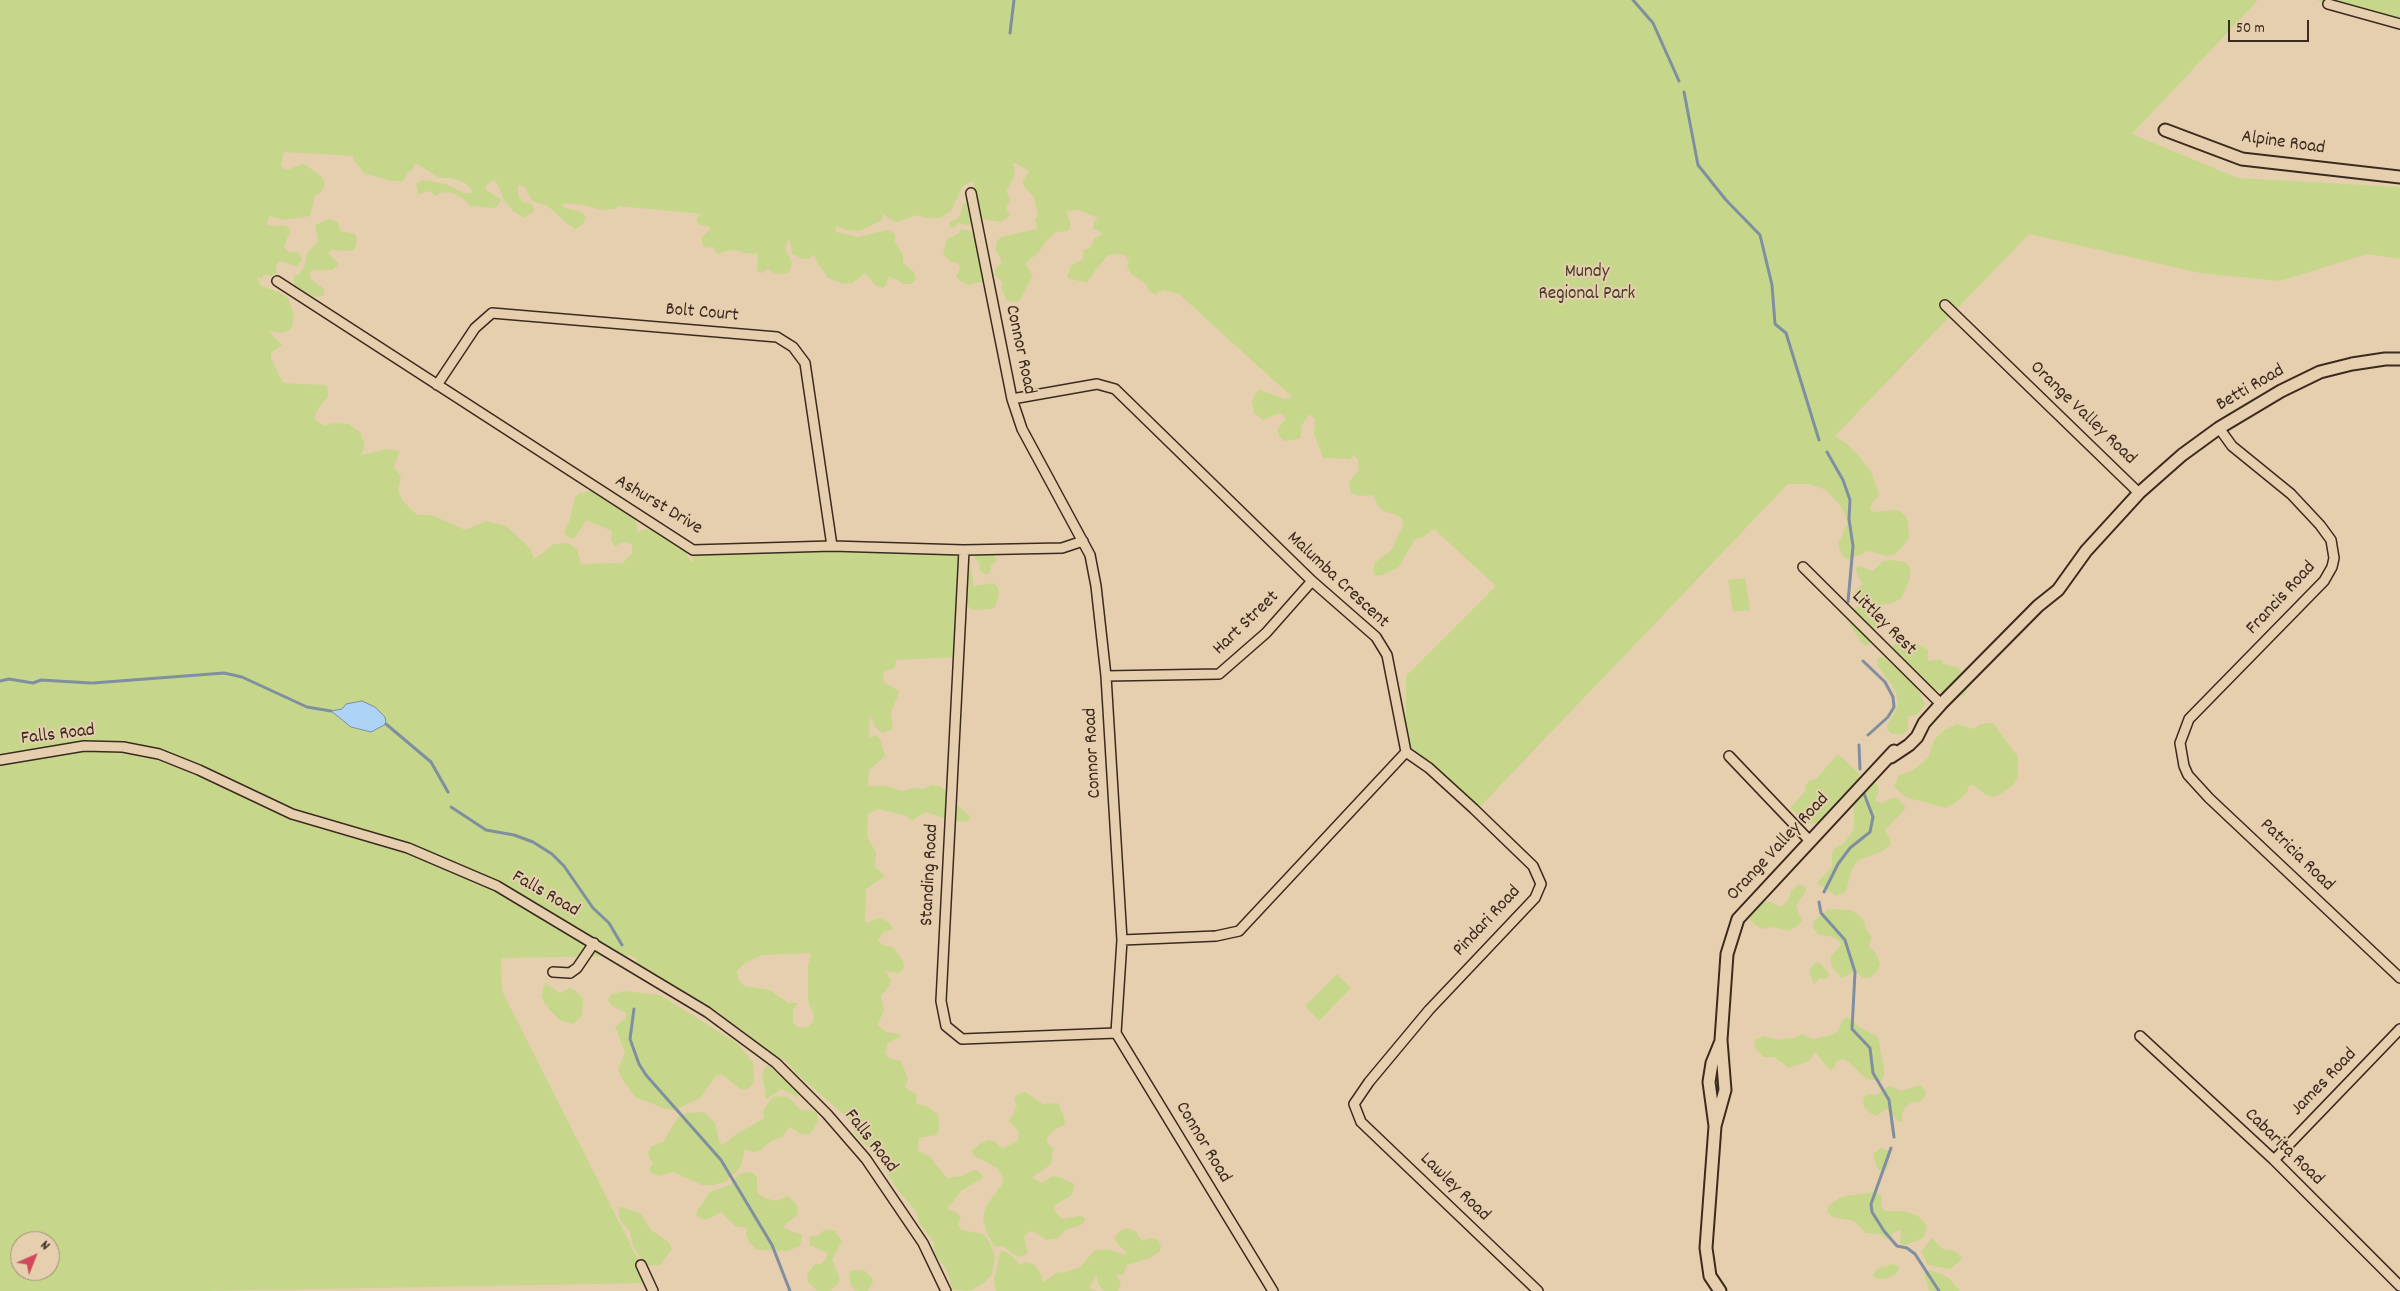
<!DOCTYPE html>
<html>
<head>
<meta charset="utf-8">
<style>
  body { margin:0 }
  #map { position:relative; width:2400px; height:1291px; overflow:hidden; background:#e6cfaf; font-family:Dekko,sans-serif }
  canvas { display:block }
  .north { position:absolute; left:10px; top:1231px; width:50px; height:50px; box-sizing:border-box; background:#e6cfaf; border:1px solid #a28d75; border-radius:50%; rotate:44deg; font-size:14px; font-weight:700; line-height:20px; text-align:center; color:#3b2a1e }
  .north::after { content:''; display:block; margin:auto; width:18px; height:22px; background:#d1495b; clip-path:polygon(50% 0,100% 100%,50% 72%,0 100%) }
  .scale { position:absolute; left:2228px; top:20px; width:81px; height:22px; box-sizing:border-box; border:2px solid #3b2a1e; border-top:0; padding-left:6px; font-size:15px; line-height:18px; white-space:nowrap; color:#3b2a1e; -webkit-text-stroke:4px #e6cfaf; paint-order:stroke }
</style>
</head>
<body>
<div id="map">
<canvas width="2400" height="1291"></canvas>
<div class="north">N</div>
<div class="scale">50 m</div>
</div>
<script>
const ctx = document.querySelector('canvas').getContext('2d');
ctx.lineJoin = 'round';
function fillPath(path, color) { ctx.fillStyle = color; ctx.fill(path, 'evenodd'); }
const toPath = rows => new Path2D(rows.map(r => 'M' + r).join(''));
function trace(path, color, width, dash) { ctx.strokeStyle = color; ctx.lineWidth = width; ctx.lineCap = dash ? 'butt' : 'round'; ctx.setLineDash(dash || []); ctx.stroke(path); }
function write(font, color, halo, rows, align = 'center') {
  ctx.font = font + ' Dekko,sans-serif'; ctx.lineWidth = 4; ctx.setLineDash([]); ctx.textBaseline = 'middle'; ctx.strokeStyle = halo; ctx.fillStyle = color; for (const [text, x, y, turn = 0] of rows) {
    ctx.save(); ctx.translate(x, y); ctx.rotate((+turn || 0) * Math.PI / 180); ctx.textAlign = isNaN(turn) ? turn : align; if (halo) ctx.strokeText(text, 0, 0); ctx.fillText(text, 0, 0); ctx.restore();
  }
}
fillPath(toPath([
  [0,0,2258,0,2132,134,2238,178,2400,187,2400,259,2367,254,2280,281,2200,273,2029,234,1835,436,1851,447,1871,471,1879,495,1872,503,1870,509,1873,512,1898,510,1905,515,1908,521,1909,538,1905,544,1894,555,1885,556,1869,551,1848,559,1843,557,1838,545,1847,524,1846,516,1839,504,1826,490,1809,484,1788,484,1476,811,1406,752,1406,676,1496,586,1434,529,1422,538,1415,539,1399,567,1383,575,1375,576,1373,570,1375,563,1392,549,1402,527,1403,520,1397,515,1383,511,1379,507,1373,495,1359,496,1351,493,1349,482,1359,469,1358,459,1353,455,1350,459,1323,458,1314,433,1315,419,1309,414,1302,425,1300,439,1284,441,1279,436,1277,430,1286,418,1279,413,1263,420,1254,413,1252,401,1256,393,1260,390,1285,399,1292,397,1179,294,1164,290,1158,292,1156,295,1149,291,1145,283,1131,274,1127,267,1129,261,1126,256,1118,254,1108,255,1094,272,1087,283,1068,278,1067,276,1072,265,1083,259,1083,250,1090,248,1094,239,1103,234,1093,228,1094,221,1098,219,1096,217,1079,210,1066,211,1071,224,1068,231,1056,232,1047,240,1037,255,1031,258,1026,264,1033,275,1020,300,1016,302,1007,301,1001,288,1003,283,994,274,996,268,1002,262,995,249,997,241,1001,237,1037,229,1035,218,1038,217,1034,197,1025,188,1022,182,1029,171,1015,163,1012,164,1015,169,1014,177,1006,191,1010,199,1006,208,1010,215,1001,222,983,219,979,212,979,205,968,199,975,191,973,181,963,186,951,211,940,218,925,218,918,215,897,222,891,220,879,210,883,215,882,220,860,231,847,230,835,226,836,232,858,237,888,230,895,234,895,242,903,255,903,262,914,272,916,279,911,284,904,284,889,276,886,285,883,288,875,285,865,273,852,283,843,284,828,278,816,261,814,255,809,259,803,259,792,254,790,240,787,241,785,248,792,263,789,273,776,274,768,269,762,273,757,272,758,254,743,253,737,250,724,251,719,254,715,252,714,247,706,248,703,245,701,238,710,229,709,226,699,225,696,218,703,214,618,206,616,209,602,210,584,205,564,203,562,206,565,208,579,211,586,216,583,224,576,229,566,223,548,206,532,201,525,187,518,185,518,195,523,202,532,204,534,211,524,218,513,211,504,200,498,185,494,180,486,185,486,190,501,199,498,206,494,208,470,206,462,198,450,192,440,193,437,196,429,191,420,194,419,197,416,184,422,180,446,184,464,193,471,193,472,190,465,183,452,178,439,178,419,165,414,164,413,170,408,172,403,181,391,181,364,173,353,159,353,156,284,152,281,165,284,169,287,170,302,164,306,165,322,177,325,184,321,192,315,196,310,216,284,220,269,216,267,225,286,226,289,229,290,232,284,246,285,249,290,252,298,252,302,259,297,267,280,261,276,264,277,273,270,276,266,274,261,278,257,277,261,286,279,292,288,298,294,315,292,327,288,331,283,333,269,331,282,345,271,353,271,358,283,383,325,385,328,389,328,396,316,412,315,420,325,426,332,423,348,424,360,432,365,445,361,455,388,449,400,451,394,467,401,477,398,489,402,500,417,515,432,515,465,530,487,521,506,526,530,548,534,559,554,544,568,543,577,549,581,564,622,563,632,554,632,544,624,542,615,546,611,541,612,531,586,520,574,539,566,536,564,532,570,519,575,497,580,493,591,491,622,506,628,502,632,504,636,513,637,532,645,529,654,530,662,525,674,531,691,562,693,561,693,550,964,550,958,657,896,660,895,667,884,672,883,679,885,683,895,688,899,692,891,713,893,726,891,730,882,733,875,727,870,716,869,738,875,735,880,739,885,756,869,770,868,786,885,786,903,791,913,788,924,789,931,785,940,786,954,798,959,807,970,816,969,819,966,822,953,821,926,812,912,820,904,815,878,809,868,814,867,837,876,852,875,867,885,876,866,889,865,923,880,918,891,924,893,929,884,932,878,941,882,945,893,947,903,961,904,968,899,973,885,971,891,980,890,985,881,996,884,1011,877,1025,886,1032,900,1034,901,1036,887,1044,885,1053,889,1058,901,1061,908,1079,905,1087,917,1095,916,1104,927,1106,937,1114,939,1119,939,1131,936,1135,919,1138,918,1151,929,1156,947,1178,962,1176,971,1171,976,1170,981,1174,983,1178,962,1190,947,1209,956,1212,961,1217,958,1225,962,1230,983,1234,989,1241,995,1256,992,1275,984,1283,969,1291,953,1290,946,1268,935,1255,934,1243,919,1223,916,1211,897,1189,876,1155,857,1137,849,1119,796,1073,787,1062,763,1047,739,1027,727,1022,720,1013,696,999,678,992,645,971,636,964,637,959,631,956,501,958,502,991,650,1283,209,1291,0,1291],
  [811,953,808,966,808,1000,814,1016,813,1022,806,1028,798,1027,793,1023,793,1010,798,1003,788,1003,770,990,745,986,738,979,737,971,745,963,762,955],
  [20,1241,50,1241,50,1271,20,1271],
  [2316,0,2400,0,2400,24,2328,4],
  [967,202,969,203,968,213,973,217,973,224,965,225,958,223,954,228,950,227,949,222,955,220,960,215,963,204],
  [329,219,338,222,340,231,355,234,357,238,356,246,354,250,349,251,331,250,328,253,339,263,333,270,314,270,310,272,310,278,324,289,324,295,317,297,302,294,294,284,294,276,299,274,304,267,308,252,318,242,315,225],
  [961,229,970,231,974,235,982,261,980,268,988,273,987,281,983,283,980,282,969,285,959,280,956,276,960,269,959,264,950,261,943,254,947,239,958,234],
  [977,552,992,554,997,560,991,566,990,573,986,575,979,570,980,565,974,557],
  [1891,560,1905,562,1910,568,1910,579,1901,599,1889,604,1878,605,1869,613,1867,616,1876,623,1877,636,1873,642,1866,646,1861,642,1849,624,1848,615,1852,610,1859,606,1859,602,1853,594,1856,589,1863,584,1859,578,1855,568,1859,566,1873,571,1883,561],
  [971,568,974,586,993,583,997,586,999,591,996,606,991,609,972,610,966,604,966,569],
  [1745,578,1750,610,1733,612,1728,580],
  [1915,642,1928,650,1928,661,1941,659,1943,664,1958,667,1967,683,1968,688,1964,696,1951,698,1941,691,1929,688,1892,648,1893,645,1898,643],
  [1883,657,1914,682,1925,704,1918,714,1908,717,1908,730,1903,734,1891,734,1887,729,1887,725,1894,714,1898,703,1896,693,1890,682,1877,665,1877,658],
  [1993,723,2018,757,2018,776,2013,785,2002,793,1993,797,1986,795,1973,785,1969,786,1968,791,1959,800,1946,808,1905,797,1894,786,1899,775,1912,771,1928,758,1934,740,1944,730,1957,724,1973,729,1980,724],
  [1838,754,1860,775,1856,781,1857,785,1819,823,1807,824,1790,808,1806,790,1805,787,1809,781,1817,778],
  [1872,781,1878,786,1879,791,1875,801,1882,803,1891,798,1898,798,1906,808,1885,830,1891,842,1889,846,1881,852,1858,860,1852,869,1846,891,1836,896,1817,883,1832,867,1832,854,1834,849,1844,843,1854,829,1854,801],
  [1799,884,1806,887,1806,891,1796,906,1802,921,1798,926,1788,931,1773,927,1762,929,1754,924,1750,919,1753,908,1762,901,1770,902,1781,907,1789,899,1791,891],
  [1828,909,1852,910,1860,916,1865,923,1865,927,1872,938,1869,946,1877,955,1880,964,1877,971,1870,978,1863,978,1858,973,1851,973,1842,978,1832,967,1830,957,1841,945,1840,942,1834,937,1819,935,1813,928,1813,922],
  [1816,962,1821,964,1830,975,1825,979,1819,978,1814,985,1809,970],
  [1337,974,1351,988,1319,1021,1305,1006],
  [545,983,560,993,570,988,575,990,583,999,582,1016,573,1024,561,1021,547,1007,541,996],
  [624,991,660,995,737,1043,753,1062,754,1082,748,1089,742,1090,721,1074,715,1077,700,1098,675,1110,666,1109,635,1097,624,1082,618,1070,625,1052,615,1027,625,1019,626,1013,612,1006,608,1000,610,995],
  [1847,1017,1861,1028,1878,1037,1884,1069,1884,1076,1881,1081,1866,1079,1849,1062,1843,1059,1837,1061,1833,1069,1830,1070,1815,1052,1809,1061,1789,1068,1774,1057,1763,1057,1754,1046,1756,1039,1764,1036,1780,1040,1787,1038,1791,1039,1803,1034,1812,1039,1832,1035,1838,1031,1842,1021],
  [769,1066,783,1079,793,1083,799,1094,797,1097,781,1089,767,1099,765,1098,766,1094,762,1076,765,1067],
  [1920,1085,1926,1091,1926,1095,1920,1102,1912,1102,1905,1107,1902,1115,1903,1122,1898,1121,1887,1109,1876,1116,1867,1111,1863,1104,1864,1098,1868,1094,1876,1095,1890,1086,1901,1091],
  [1025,1092,1043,1104,1058,1103,1065,1120,1064,1125,1054,1130,1047,1138,1047,1142,1053,1149,1051,1164,1032,1178,1042,1183,1053,1176,1059,1177,1073,1183,1075,1185,1072,1195,1055,1205,1054,1211,1063,1219,1080,1216,1085,1218,1083,1224,1066,1230,1058,1238,1046,1240,1036,1233,1029,1231,1024,1237,1028,1253,1021,1257,1013,1254,1003,1246,995,1247,988,1235,983,1220,984,1213,986,1206,1002,1184,1003,1178,997,1168,974,1156,972,1151,980,1144,988,1140,994,1141,1002,1148,1017,1142,1019,1136,1018,1131,1009,1121,1017,1107,1014,1098,1018,1094],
  [774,1096,788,1097,802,1111,809,1109,817,1113,818,1121,810,1134,802,1134,790,1127,782,1137,771,1141,761,1150,754,1152,745,1149,741,1166,737,1171,725,1182,714,1185,702,1185,673,1172,659,1176,652,1173,649,1169,653,1163,649,1157,648,1152,652,1146,663,1142,678,1117,686,1113,704,1112,715,1123,720,1145,726,1143,732,1137,764,1118,763,1110],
  [1881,1148,1888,1150,1890,1154,1887,1170,1879,1170,1877,1168,1873,1154],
  [747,1172,753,1173,757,1177,757,1193,765,1198,776,1201,788,1196,797,1205,798,1215,785,1224,784,1228,802,1235,800,1246,788,1251,757,1250,749,1242,746,1235,747,1228,735,1226,721,1212,708,1219,702,1219,696,1216,697,1211,710,1192,730,1185,739,1174],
  [1873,1192,1878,1193,1882,1197,1881,1207,1885,1211,1904,1211,1918,1216,1925,1223,1927,1229,1923,1238,1906,1245,1900,1244,1901,1230,1894,1232,1889,1239,1886,1239,1880,1234,1866,1233,1854,1221,1833,1217,1827,1212,1829,1205,1841,1197],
  [622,1207,641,1214,651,1230,669,1242,672,1249,660,1265,649,1266,639,1256,633,1246,630,1232,620,1220,618,1208],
  [1128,1228,1136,1232,1142,1241,1149,1238,1155,1239,1159,1241,1161,1247,1160,1251,1150,1258,1127,1265,1123,1275,1116,1275,1121,1282,1118,1291,1104,1291,1098,1284,1097,1275,1089,1288,1098,1291,996,1291,994,1280,1001,1250,1011,1255,1020,1265,1025,1262,1034,1264,1042,1276,1043,1283,1057,1272,1063,1273,1080,1267,1094,1251,1108,1249,1125,1255,1127,1252,1120,1247,1115,1240,1115,1236,1120,1231],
  [825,1229,835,1231,842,1241,832,1260,839,1276,839,1282,831,1291,822,1291,816,1290,808,1282,807,1274,815,1264,821,1264,827,1257,827,1253,810,1245,809,1241,810,1236,819,1235],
  [1932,1238,1944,1250,1952,1250,1958,1253,1962,1259,1960,1261,1950,1269,1928,1265,1921,1252],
  [1890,1263,1900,1267,1897,1273,1886,1279,1875,1278,1873,1275,1876,1270,1883,1266,1886,1268],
  [853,1270,864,1270,872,1278,873,1283,868,1291,857,1291,851,1286,849,1273],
  [1931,1270,1948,1277,1960,1291,1929,1291,1924,1272]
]), '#c6d78c');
const water = toPath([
  [362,701,375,707,385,717,386,724,371,732,351,727,331,711,342,709,346,704,362,701]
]);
fillPath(water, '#add3f7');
trace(water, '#7f8fa0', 1);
trace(toPath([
  [1633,0,1653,23,1679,81],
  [1010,33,1014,0],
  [1684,92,1698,165,1726,200,1760,235,1772,285,1775,324,1786,333,1819,440],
  [1827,452,1843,480,1850,500,1849,519,1853,546,1848,602],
  [1863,661,1885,682,1893,697,1894,707,1888,717,1868,735],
  [0,681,9,679,33,683,41,680,91,683],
  [93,683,224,673,242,677,307,707,331,711],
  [386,724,431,762,448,792],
  [1859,745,1860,769],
  [451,807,486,830,514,835,533,842,552,854,564,866,593,908,609,923,622,945],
  [1824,892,1838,864,1850,848,1870,832,1873,817,1863,791],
  [1819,902,1821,913,1845,940,1855,972,1852,1029,1870,1048,1873,1073,1889,1100,1894,1137],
  [634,1009,630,1039,639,1064,646,1075,721,1160,772,1245,790,1291],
  [1891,1148,1871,1204,1872,1212,1884,1231,1897,1246,1907,1248,1915,1254,1939,1291]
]), '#7f8fa0', 3);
const minor = toPath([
  [2328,4,2400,24],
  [971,193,1012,399,1022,429,1090,555,1096,586,1106,676,1122,940,1116,1033,1273,1291],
  [277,281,693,550,832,546,964,550,1062,548,1083,541],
  [1945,305,2139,493],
  [437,385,475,328,492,313,777,337,793,347,805,363,832,546],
  [1012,399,1097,384,1115,389,1312,581,1376,637,1387,655,1406,752,1239,931,1216,936,1122,940],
  [2219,428,2232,446,2291,494,2320,525,2331,540,2334,558,2332,567,2324,581,2189,719,2180,743,2184,766,2188,775,2209,798,2400,978],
  [964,550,941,1001,946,1026,962,1039,1116,1033],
  [1803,567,1941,704],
  [1106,676,1219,674,1266,633,1312,581],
  [1406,752,1429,768,1474,809,1533,866,1541,884,1535,898,1429,1010,1369,1082,1354,1104,1361,1122,1538,1291],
  [1729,756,1809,840],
  [0,760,84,746,123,747,159,754,199,770,292,814,408,848,497,886,707,1012,776,1063,827,1114,866,1159,923,1243,946,1291],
  [553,972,570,973,577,968,594,943],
  [2140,1036,2274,1160,2400,1286],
  [2274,1160,2400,1029],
  [641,1265,653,1291]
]);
const tertiary = toPath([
  [2165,130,2242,159,2400,177],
  [1891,757,1909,745,1917,737,1924,723,1941,704,2038,606,2058,590,2086,551,2139,493,2182,455,2219,428,2281,391,2320,372,2352,364,2385,359,2400,359],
  [1715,1126,1725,1090,1721,1040,1727,954,1738,919,1894,751],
  [1720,1291,1710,1276,1706,1248,1715,1126,1709,1082,1712,1063,1721,1041]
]);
trace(minor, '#3b2a1e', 12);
trace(tertiary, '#3b2a1e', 15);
trace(minor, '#e6cfaf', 9);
trace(tertiary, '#e6cfaf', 11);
write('19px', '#3b2a1e', '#e6cfaf', [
  ["Alpine Road",2283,144,8],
  ["Bolt Court",702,314,5],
  ["Connor Road",1019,350,78],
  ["Betti Road",2251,389,-30],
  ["Orange Valley Road",2082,414,44],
  ["Ashurst Drive",658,506,31],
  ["Malumba Crescent",1337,581,43],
  ["Francis Road",2282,599,-47],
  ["Hart Street",1247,624,-44],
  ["Littley Rest",1883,624,45],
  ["Falls Road",58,736,-7],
  ["Connor Road",1094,753,-93],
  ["Orange Valley Road",1779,848,-47],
  ["Patricia Road",2296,856,44],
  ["Standing Road",931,875,-87],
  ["Falls Road",545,895,30],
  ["Pindari Road",1488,922,-47],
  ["James Road",2325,1083,-46],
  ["Falls Road",870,1142,52],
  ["Connor Road",1202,1143,59],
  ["Cabarita Road",2283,1148,44],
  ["Lawley Road",1454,1188,44]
]);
write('19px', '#493b29', '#e6cfaf', [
  ["Mundy",1587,273],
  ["Regional Park",1587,295]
]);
</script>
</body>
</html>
